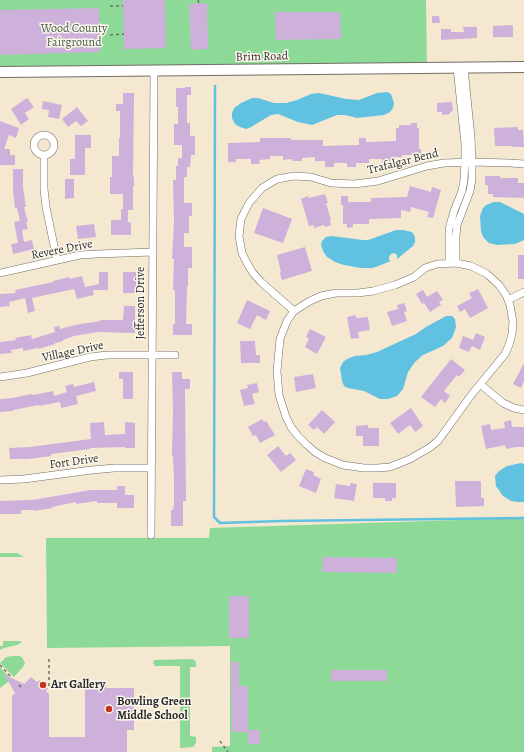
<!DOCTYPE html>
<html>
<head>
<meta charset="utf-8">
<style>
  body { margin:0 }
  canvas { display:block; background:#f5e8d0 }
</style>
</head>
<body>
<canvas width="524" height="752"></canvas>
<script>
const ctx = document.querySelector('canvas').getContext('2d');
ctx.lineJoin = 'round';
function fillPath(path, color) { ctx.fillStyle = color; ctx.fill(path, 'evenodd'); }
const toPath = rows => new Path2D(rows.map(r => 'M' + r).join(''));
function trace(path, color, width, dash) { ctx.strokeStyle = color; ctx.lineWidth = width; ctx.lineCap = dash ? 'butt' : 'round'; ctx.setLineDash(dash || []); ctx.stroke(path); }
function write(font, color, halo, rows, align = 'center') {
  ctx.font = font + ' Alegreya,serif'; ctx.lineWidth = 3; ctx.setLineDash([]); ctx.textBaseline = 'middle'; ctx.strokeStyle = halo; ctx.fillStyle = color; for (const [text, x, y, turn = 0] of rows) {
    ctx.save(); ctx.translate(x, y); ctx.rotate((+turn || 0) * Math.PI / 180); ctx.textAlign = isNaN(turn) ? turn : align; if (halo) ctx.strokeText(text, 0, 0); ctx.fillText(text, 0, 0); ctx.restore();
  }
}
fillPath(toPath([
  [0,0,426,0,427,68,0,72],
  [524,518,524,752,212,752,212,747,230,746,230,646,47,648,46,538,209,538,210,528],
  [0,553,17,553,24,557,0,557],
  [3,641,21,641,21,643,17,645,4,648,0,650,0,646,3,646],
  [13,656,19,656,22,657,25,663,23,667,14,677,0,663,6,657],
  [193,659,196,662,196,667,190,667,190,736,196,737,196,743,193,747,180,748,180,666,155,666,153,663,154,660],
  [0,667,10,678,8,680,8,682,0,688]
]), '#8dd997');
fillPath(toPath([
  [387,92,391,94,394,103,393,108,390,112,384,115,357,118,345,115,337,115,312,125,298,122,278,114,271,115,251,127,246,129,240,127,235,124,232,118,232,113,234,108,241,103,252,98,258,98,274,103,286,103,297,100,311,94,319,93,346,99,359,100,377,93],
  [494,202,500,202,524,214,524,240,515,244,497,245,489,243,483,237,481,231,480,216,483,208,486,205],
  [396,230,403,230,412,232,415,237,415,242,413,246,397,259,397,255,394,253,391,254,389,257,389,260,391,261,373,268,361,268,344,265,335,262,327,257,323,251,321,245,322,241,326,237,331,236,363,240,368,240],
  [446,316,452,316,455,319,456,327,452,338,443,346,423,355,415,362,408,372,403,389,397,396,388,399,380,399,364,391,348,388,344,386,342,381,340,368,343,362,347,359,355,356,366,355,377,352,416,334,426,327],
  [521,463,524,464,524,502,519,502,511,501,503,496,496,486,495,476,499,471,507,466]
]), '#61c1e0');
trace(toPath([
  [215,86,214,517,220,523,281,521,524,518]
]), '#61c1e0', 2.5);
fillPath(toPath([
  [123,0,165,0,166,48,124,49],
  [207,3,208,49,191,50,189,4],
  [99,8,100,52,0,55,0,10],
  [275,12,340,12,341,39,276,40],
  [432,16,439,16,440,23,432,23],
  [513,25,513,37,493,37,493,26],
  [463,27,477,27,477,38,441,40,441,29,451,29,451,32,464,32],
  [185,87,191,87,191,95,187,95,187,123,190,123,190,136,195,136,195,155,191,155,190,167,187,167,187,177,184,177,184,203,192,203,192,216,189,216,189,233,184,233,184,247,192,247,192,268,188,268,188,286,187,286,186,324,192,324,192,335,173,335,173,324,175,324,175,290,173,290,174,259,172,259,174,222,173,180,176,180,176,166,178,166,178,158,182,158,182,145,174,145,174,124,178,124,178,107,176,107,176,88,185,88],
  [123,93,134,93,133,177,134,177,134,186,133,186,133,210,128,210,128,222,131,223,131,235,111,235,111,220,121,220,121,209,123,209,123,194,110,194,110,177,112,177,112,156,119,156,119,138,120,138,120,111,116,111,116,104,123,104],
  [27,98,34,107,25,113,29,119,21,125,11,109],
  [43,101,62,105,59,119,48,117,49,110,42,109],
  [452,102,453,111,450,112,450,114,442,115,442,112,437,112,437,103],
  [77,107,88,121,81,126,76,121,68,127,62,119],
  [0,121,19,128,16,138,9,135,4,149,10,149,10,155,15,155,15,165,0,165],
  [411,123,417,123,417,128,419,128,419,149,421,149,421,155,402,155,402,157,391,157,391,163,382,163,382,159,369,159,369,163,356,163,356,167,347,167,347,163,334,163,334,167,325,167,325,161,315,161,315,157,302,158,302,161,293,161,292,159,283,160,283,156,270,156,270,159,259,160,260,164,251,164,251,159,236,159,236,162,228,162,228,143,260,142,260,138,291,138,291,140,323,140,323,146,359,145,359,138,366,138,366,142,396,141,396,128,399,128,399,125,411,125],
  [518,127,518,130,523,130,524,147,512,147,512,146,495,146,494,128],
  [75,135,91,135,91,148,85,148,85,175,70,175,70,159,75,159],
  [13,169,23,169,23,188,26,207,24,207,28,222,26,222,28,229,22,230,24,242,32,240,34,249,13,254,11,244,18,243,14,222,20,221,17,208,15,208,13,191],
  [485,176,500,176,500,178,518,178,518,183,524,183,524,198,493,197,493,194,488,194,488,185,485,185],
  [65,179,74,179,74,198,65,199],
  [410,186,431,192,432,187,441,190,433,218,427,217,429,212,411,207,410,212,401,210,401,218,369,219,369,224,353,224,353,227,347,228,347,224,343,224,343,205,341,205,341,196,348,196,348,202,371,202,371,198,407,197],
  [325,194,328,203,326,203,331,220,330,220,331,225,325,227,324,225,314,228,314,225,309,226,301,199,308,196,309,198],
  [263,208,292,219,283,243,254,233],
  [94,224,96,237,78,239,76,226],
  [305,247,312,271,282,280,280,273,281,272,277,255],
  [518,255,524,255,524,279,518,279],
  [99,272,108,272,108,290,93,290,94,295,77,299,74,289,32,298,35,311,28,313,25,298,9,302,10,306,0,307,0,294,16,293,15,290,53,282,53,281,69,277,70,279,82,276,85,287,99,284],
  [123,272,136,272,136,293,123,293],
  [478,289,488,308,470,318,465,309,460,312,457,306,472,298,469,293],
  [423,290,427,297,437,291,443,300,439,302,441,305,430,312,424,303,422,304,416,294],
  [247,300,270,311,266,320,257,315,250,329,237,323],
  [404,303,407,311,404,312,407,321,392,326,387,312,398,309,397,305],
  [124,306,135,306,135,333,97,332,74,336,63,340,63,341,55,343,55,344,38,349,38,348,23,351,23,348,11,350,12,353,0,354,0,342,16,340,15,338,31,335,32,339,55,332,54,327,59,326,60,329,75,325,100,321,100,320,123,320],
  [356,315,356,318,368,317,370,330,358,332,359,338,351,339,347,317],
  [310,329,326,337,317,354,305,347,309,339,306,337],
  [476,333,485,337,480,350,472,346,469,352,459,348,463,336,473,340],
  [240,341,255,341,256,355,260,355,260,363,241,363],
  [451,359,465,370,459,377,457,375,444,391,450,396,445,403,441,399,435,407,421,397],
  [524,363,524,381,521,388,513,384],
  [119,372,133,372,133,399,123,399,123,379,119,379],
  [172,372,182,372,182,379,190,379,190,389,185,389,186,501,183,501,183,526,171,526,171,510,173,510,174,504,174,479,173,456,172,456,173,410],
  [313,374,316,388,296,392,294,377],
  [94,382,96,391,76,396,78,404,61,408,60,402,39,406,39,405,13,410,13,411,0,412,0,399,12,398,32,394,33,395,53,391,54,396,67,392,65,386,73,384,74,387],
  [257,383,259,392,252,394,255,404,244,406,240,390,248,388,247,385],
  [411,408,423,426,415,432,410,425,398,434,390,423],
  [322,410,335,422,324,434,317,427,314,430,308,425],
  [262,419,264,422,266,421,275,435,260,443,256,435,253,436,248,427],
  [511,420,512,427,524,427,524,447,516,447,506,449,505,445,486,449,481,426,490,424,491,430,505,428,504,422],
  [104,422,105,435,125,434,125,422,135,423,135,448,125,448,125,447,90,448,90,449,51,454,51,456,28,459,10,459,9,448,30,447,91,439,90,423],
  [368,425,368,428,379,428,379,446,363,446,363,436,356,436,356,426],
  [278,446,286,456,290,453,296,460,281,472,267,455],
  [306,469,314,472,313,475,321,479,316,493,299,486],
  [455,481,481,481,481,498,484,498,484,506,456,507],
  [350,483,357,484,354,501,334,498,336,484,350,486],
  [373,483,396,483,396,498,392,498,392,501,385,501,385,498,373,498],
  [117,486,125,486,125,495,134,495,134,508,117,508,117,503,97,503,97,501,76,504,76,502,52,507,52,508,35,511,35,510,21,510,21,514,0,514,0,501,32,500,91,490,117,490],
  [323,557,397,558,397,573,322,572],
  [229,596,249,596,249,638,229,638],
  [231,662,239,662,239,686,248,686,248,732,232,732],
  [331,670,387,670,387,681,331,681],
  [4,674,24,684,31,677,37,682,40,680,48,689,46,691,49,694,49,737,85,737,85,681,106,681,106,688,134,688,134,730,127,730,127,752,12,752,12,696,15,693],
  [248,730,260,730,260,744,248,744]
]), '#cdb1db');
const street = toPath([
  '34 145a10 10 0 1 1 20 0a10 10 0 1 1-20 0Z',
  [44,155,44,189,46,207,57,260],
  [449,263,449,229,454,211,462,191,464,180,465,162,465,144,457,68],
  [456,263,471,266,487,274,499,285,506,295,510,305,513,322,512,334,509,345,505,354,472,394,438,441,429,448,410,459,390,467,377,468,364,468,343,465,325,458,315,452,306,444,298,436,291,427,286,417,279,395,277,371,280,339,287,321,294,311,310,301,321,296,336,293,358,293,373,291,395,285,414,277,425,268,437,264,456,263],
  [456,263,456,237,457,225,470,191,472,179,472,162,471,137,464,68],
  [0,273,80,255,97,254,153,252],
  [508,300,524,292],
  [294,311,261,282,253,273,247,263,242,253,239,236,241,219,249,203,262,188,277,179,294,176,311,177,331,183,355,184,378,181,427,166,444,163,472,162,510,163,524,164],
  [0,377,27,373,90,357,107,355,175,355],
  [480,384,503,403,514,408,524,410],
  [0,480,24,479,92,470,114,468,151,468],
  [151,535,154,71]
]);
const secondary = toPath([
  [0,72,524,67]
]);
trace(street, '#726d65', 8);
trace(secondary, '#726d65', 12);
trace(toPath([
  [198,0,199,3],
  [110,6,123,6],
  [110,35,124,34],
  [0,665,12,678],
  [19,685,21,687],
  [49,686,49,659],
  [220,741,228,752]
]), '#726d65', 1.5, [3, 3]);
trace(street, '#fff', 7);
trace(secondary, '#fff', 10);
for (const [x, y, r, color] of [
  [43,685,4,"#c8321e"],
  [109,709,4,"#c8321e"]
]) { const dot = new Path2D(); dot.arc(x, y, r, 0, 2 * Math.PI); ctx.fillStyle = color; ctx.fill(dot); trace(dot, '#fbf7ec', 1.5); }
write('12px', '#485f4b', '#fbf7ec', [
  ["Wood County",74,29],
  ["Fairground",74,43]
]);
write('12px', '#2b2b2b', '#fbf7ec', [
  ["Brim Road",262,57,-1],
  ["Trafalgar Bend",403,162,-14],
  ["Revere Drive",62,250,-11],
  ["Jefferson Drive",141,303,-90],
  ["Village Drive",73,352,-12],
  ["Fort Drive",74,462,-8]
]);
write('bold 12px', '#2b2b2b', '#fbf7ec', [
  ["Art Gallery",51,685],
  ["Bowling Green",117,702],
  ["Middle School",117,716]
], 'left');
</script>
</body>
</html>
